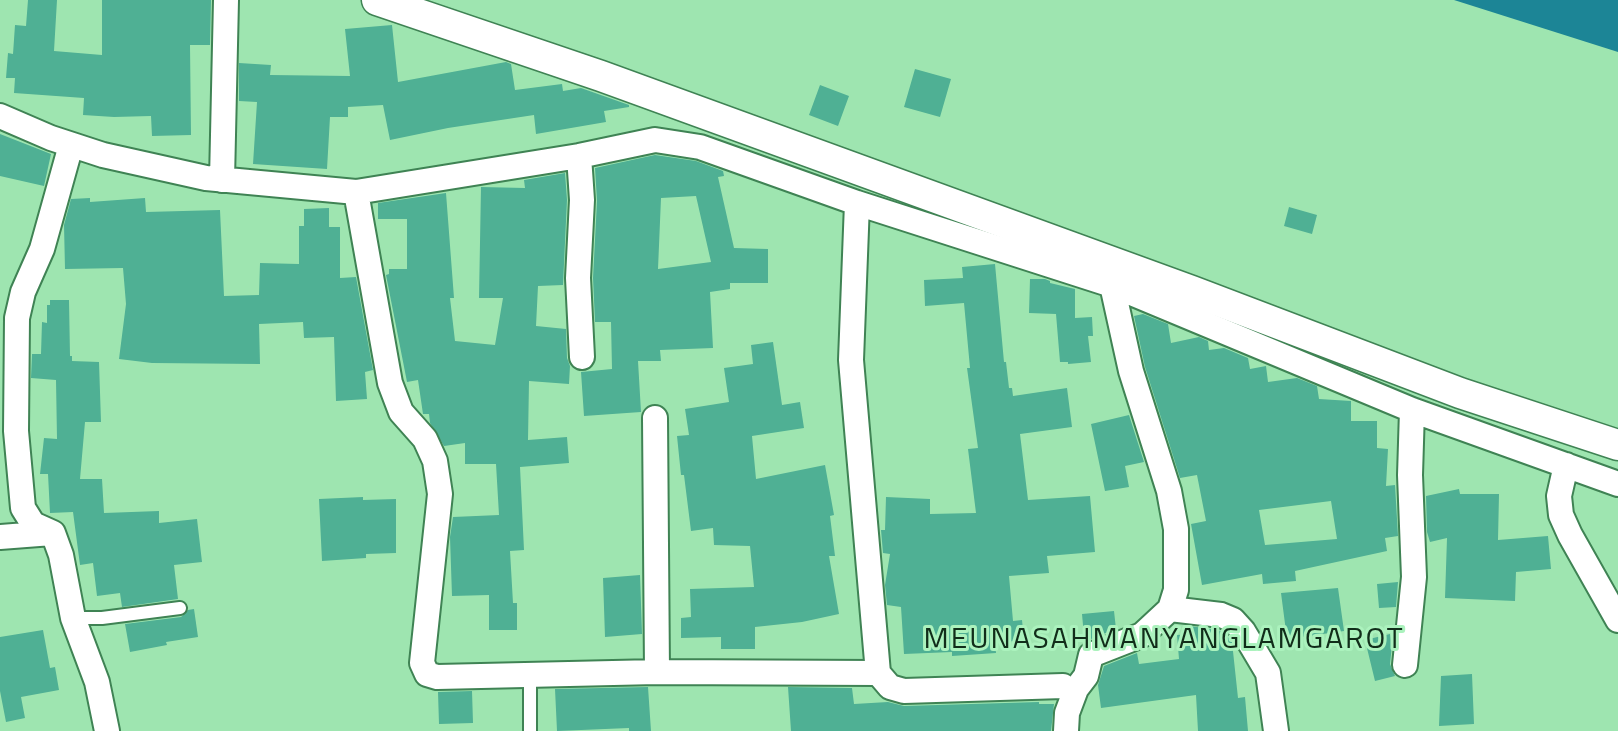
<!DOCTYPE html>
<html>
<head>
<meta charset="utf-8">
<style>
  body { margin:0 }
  canvas { display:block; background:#9ee5b0 }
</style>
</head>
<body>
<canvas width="1618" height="731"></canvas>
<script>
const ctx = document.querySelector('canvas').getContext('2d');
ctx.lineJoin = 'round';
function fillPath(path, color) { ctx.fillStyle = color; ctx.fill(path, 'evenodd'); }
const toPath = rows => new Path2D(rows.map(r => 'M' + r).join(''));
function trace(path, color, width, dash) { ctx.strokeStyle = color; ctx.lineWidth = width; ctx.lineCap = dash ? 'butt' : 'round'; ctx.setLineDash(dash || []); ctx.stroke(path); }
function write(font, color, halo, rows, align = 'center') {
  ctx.font = font + ' "Titillium Web",sans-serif'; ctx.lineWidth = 6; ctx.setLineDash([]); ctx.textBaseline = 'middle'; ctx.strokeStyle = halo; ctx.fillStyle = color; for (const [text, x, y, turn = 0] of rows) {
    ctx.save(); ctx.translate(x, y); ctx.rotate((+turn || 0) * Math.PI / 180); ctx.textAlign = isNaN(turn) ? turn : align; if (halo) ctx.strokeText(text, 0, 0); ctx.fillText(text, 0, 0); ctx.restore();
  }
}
fillPath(toPath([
  [1454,0,1618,0,1618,52]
]), '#1c8596');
fillPath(toPath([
  [28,0,57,0,54,51,102,55,102,0,211,0,210,45,190,45,191,135,152,136,151,116,114,117,83,115,84,98,14,93,15,78,6,78,8,53,13,54,15,25,26,26],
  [392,25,398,82,506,62,511,64,515,90,562,84,563,91,581,88,629,105,629,107,604,111,606,122,536,134,534,115,448,128,390,140,383,105,348,107,348,117,330,117,327,169,253,164,257,102,239,101,239,63,271,65,270,75,350,76,345,29],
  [915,69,951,79,940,117,904,107],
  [820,85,849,96,838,126,809,115],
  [0,134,51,154,44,186,0,176],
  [655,155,696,161,723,171,724,176,718,177,734,248,768,249,768,283,730,283,730,289,710,292,713,348,660,350,661,361,638,361,641,412,584,416,581,372,612,369,611,322,595,322,593,278,597,201,595,168],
  [696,196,711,262,658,269,661,198],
  [565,173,567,200,563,285,538,286,536,326,566,329,567,358,570,366,569,384,529,381,528,440,567,437,569,463,520,467,524,550,510,551,513,603,517,603,517,630,489,630,489,595,452,596,450,537,453,517,499,515,496,464,465,464,465,443,444,446,430,423,429,414,423,414,418,380,407,382,386,275,389,274,389,269,407,269,407,219,378,219,378,203,446,193,454,298,450,298,455,341,495,345,503,298,479,298,481,187,525,188,524,180],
  [90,198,90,202,145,198,146,212,220,210,224,296,259,295,260,263,299,264,299,226,304,226,304,209,329,208,329,227,340,227,340,278,356,277,373,370,365,372,367,399,336,401,334,337,304,338,303,322,259,324,260,364,152,363,119,359,126,304,123,268,65,269,64,225,71,199],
  [1289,207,1317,215,1312,234,1284,226],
  [995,264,1004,362,1006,362,1009,388,1012,388,1013,396,1067,388,1072,427,1020,434,1028,500,1090,496,1095,552,1047,556,1049,573,1009,576,1013,621,1022,620,1024,640,995,643,996,653,952,656,952,652,904,654,901,607,887,605,885,585,890,554,883,553,881,530,885,530,886,497,930,499,930,514,976,513,968,449,978,448,967,368,970,368,964,303,925,306,924,280,963,278,962,267],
  [1030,279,1045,279,1050,281,1050,283,1075,289,1075,318,1092,317,1093,336,1088,336,1091,362,1068,364,1068,362,1060,362,1056,314,1029,313],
  [50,300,69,300,70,356,72,356,72,361,99,362,101,422,85,422,80,479,102,479,104,513,159,511,159,523,197,519,202,562,174,565,178,599,122,607,120,593,97,596,93,563,80,565,73,512,50,513,48,474,40,474,44,438,57,439,56,380,31,378,32,354,41,354,42,322,47,323,47,305,50,305],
  [1143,314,1168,324,1171,343,1199,337,1208,341,1209,350,1224,348,1248,358,1250,369,1266,366,1268,382,1297,378,1317,386,1319,399,1351,401,1351,421,1377,421,1377,448,1388,449,1386,486,1395,485,1398,536,1385,538,1387,551,1295,571,1296,581,1263,584,1262,574,1202,585,1191,524,1206,521,1197,475,1180,478,1145,367,1134,316],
  [1331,501,1337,539,1265,545,1259,510],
  [773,342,782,405,800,402,804,428,752,436,756,479,825,465,834,515,830,516,835,556,829,556,839,614,802,622,755,627,755,649,721,649,721,637,681,638,681,618,691,617,690,589,754,587,750,546,714,545,713,528,691,531,684,475,681,475,677,436,689,435,685,409,729,402,724,368,753,364,751,345],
  [1129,415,1144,462,1125,466,1129,487,1105,491,1091,424],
  [1459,489,1460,494,1499,494,1498,540,1548,536,1551,569,1516,572,1515,601,1445,598,1447,538,1430,542,1427,532,1426,496],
  [363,497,363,500,396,499,396,553,366,554,366,558,322,561,319,499],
  [640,575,642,634,605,637,603,578],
  [1398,582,1396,607,1379,608,1377,584],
  [1338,588,1344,631,1287,639,1281,593],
  [194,609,198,637,166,642,167,645,130,652,125,624,181,617,188,610],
  [1114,611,1116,629,1091,639,1091,635,1084,636,1082,614],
  [1190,626,1217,630,1224,632,1232,642,1238,698,1245,697,1248,731,1198,731,1196,695,1101,708,1098,685,1104,666,1137,653,1139,664,1179,659,1177,635,1190,634],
  [43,630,50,668,55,667,59,690,21,697,25,718,6,722,0,691,0,637],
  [1390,634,1392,645,1390,664,1395,676,1375,681,1365,640],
  [1472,674,1474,724,1439,726,1441,676],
  [648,687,651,731,629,731,629,728,557,731,555,689],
  [788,687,852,688,854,704,888,702,904,706,1039,702,1039,704,1054,704,1051,731,791,731],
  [472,691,473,723,439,724,438,692]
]), '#4fb094');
const service = toPath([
  [73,618,102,618,180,608],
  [530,675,530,731]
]);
const minor = toPath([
  [0,116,51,138,103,155,206,178,356,192,579,156,655,140,700,147,857,203,1112,285,1412,410,1618,484],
  [71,145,42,249,23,292,17,318,16,431,23,508,33,524,53,533,61,555,73,618,97,682,107,731],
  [579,156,582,200,578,278,582,357],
  [222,180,226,0],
  [356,192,390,383,401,412,425,439,435,461,440,494,422,663,427,674,437,677,657,672,878,673,851,360,857,203],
  [655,418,657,672],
  [1566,465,1559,496,1561,515,1570,535,1618,620],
  [0,537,52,533],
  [1170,609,1221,615,1233,620,1243,631,1268,673,1276,731],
  [1405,665,1414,577,1410,475,1412,410],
  [878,673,890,687,904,691,1063,686],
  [1066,731,1067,713,1076,689,1086,676,1091,655,1142,635,1170,609,1176,590,1176,529,1169,491,1131,371,1112,285]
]);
const tertiary = toPath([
  [377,0,601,76,1192,291,1460,393,1618,445]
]);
trace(service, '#3f8354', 16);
trace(minor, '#3f8354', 28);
trace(tertiary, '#3f8354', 33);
trace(service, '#fff', 12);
trace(minor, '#fff', 24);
trace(tertiary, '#fff', 30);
ctx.letterSpacing = '2px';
write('30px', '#112d1a', '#abf2bd', [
  ["MEUNASAHMANYANGLAMGAROT",1164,641]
]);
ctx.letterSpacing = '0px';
</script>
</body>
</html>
